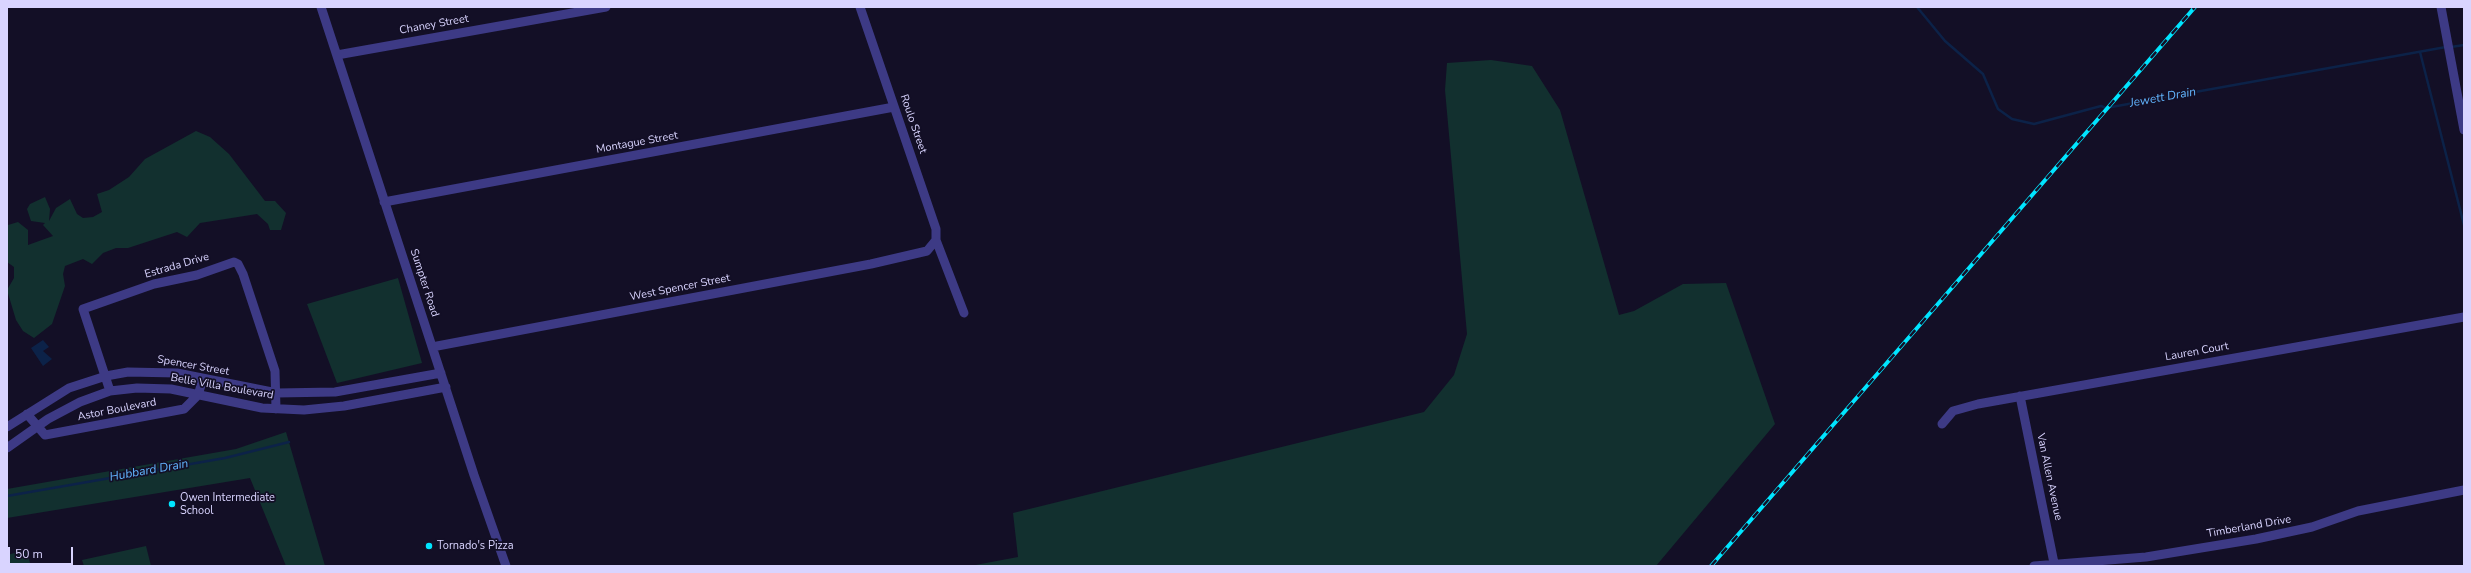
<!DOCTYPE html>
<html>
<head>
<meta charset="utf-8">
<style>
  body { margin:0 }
  #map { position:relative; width:2471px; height:573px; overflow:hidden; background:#130f26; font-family:"Nunito Sans",sans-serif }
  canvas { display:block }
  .frame { position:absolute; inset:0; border:8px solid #d9d4ff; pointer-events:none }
  .scale { position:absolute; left:8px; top:547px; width:65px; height:18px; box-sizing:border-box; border:2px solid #d9d4ff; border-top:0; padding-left:5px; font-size:12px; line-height:14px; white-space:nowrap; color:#d9d4ff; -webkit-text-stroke:3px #130f26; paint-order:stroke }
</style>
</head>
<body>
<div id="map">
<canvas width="2471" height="573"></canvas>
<div class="frame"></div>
<div class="scale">50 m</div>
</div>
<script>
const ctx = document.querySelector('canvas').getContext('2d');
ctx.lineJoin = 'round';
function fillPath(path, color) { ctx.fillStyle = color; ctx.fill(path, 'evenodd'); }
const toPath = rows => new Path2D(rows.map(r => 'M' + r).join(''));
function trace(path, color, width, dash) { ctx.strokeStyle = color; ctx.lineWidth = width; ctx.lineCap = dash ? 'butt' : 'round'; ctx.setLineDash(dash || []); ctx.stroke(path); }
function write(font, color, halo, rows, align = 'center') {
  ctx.font = font + ' "Nunito Sans",sans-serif'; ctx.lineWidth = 3.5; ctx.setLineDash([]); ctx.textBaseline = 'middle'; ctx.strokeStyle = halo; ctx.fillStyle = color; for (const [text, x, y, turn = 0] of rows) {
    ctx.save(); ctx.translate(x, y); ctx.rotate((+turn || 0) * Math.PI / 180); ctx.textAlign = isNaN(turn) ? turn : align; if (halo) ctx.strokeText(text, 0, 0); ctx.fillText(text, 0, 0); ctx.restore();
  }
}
fillPath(toPath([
  [1491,60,1532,66,1560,110,1619,315,1634,311,1683,284,1726,283,1775,424,1656,566,970,566,1018,557,1013,513,1424,412,1454,375,1467,334,1445,90,1447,63],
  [196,131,210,137,229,154,265,201,275,201,286,213,281,230,270,230,268,224,257,214,200,223,187,237,177,232,128,248,116,248,103,253,92,264,83,259,65,266,63,274,65,286,52,324,34,338,23,331,16,320,7,290,14,278,14,267,7,262,8,225,18,222,28,230,28,245,53,236,43,225,45,223,31,221,27,209,30,204,45,197,50,209,49,221,56,208,70,199,77,214,83,218,93,217,102,212,97,194,109,190,129,177,145,159],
  [398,278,422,363,337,383,307,304],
  [286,432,325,566,286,566,250,478,7,518,7,489,236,449],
  [146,546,151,566,84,566,82,560],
  [26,550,31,566,7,566,7,555]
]), '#12302f');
fillPath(toPath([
  [43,340,49,347,43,351,52,359,43,366,31,348]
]), '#0c2248');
trace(toPath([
  [1917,7,1945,41,1983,74,1998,109,2012,119,2034,124,2101,106,2106,108,2446,47],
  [2451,47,2464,45],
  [2420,52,2464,225],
  [7,496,225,458,289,442]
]), '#0c2248', 2.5);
trace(toPath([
  [321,7,474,475,506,566],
  [2441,7,2464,130],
  [337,55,606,7],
  [384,202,894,107],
  [936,240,964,313],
  [432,347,871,264,927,251,936,240,936,229,860,7],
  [110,391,83,309,154,284,197,275,234,262,238,264,243,274,275,371,276,409],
  [2020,396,2054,563],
  [27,414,45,435,184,409,198,395,203,379],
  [1942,424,1953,411,1978,404,2464,317],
  [7,427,69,388,106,376,128,372,177,373,277,393,335,392,441,373],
  [7,448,48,419,80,402,110,391,137,388,171,389,262,408,304,410,344,406,446,387],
  [2034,566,2146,557,2256,539,2312,527,2358,511,2464,490]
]), '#3d3a85', 9);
const rail = toPath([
  [1711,566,2195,7]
]);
trace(rail, '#00e5ff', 4);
trace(rail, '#130f26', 2.5, [8]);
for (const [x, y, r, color] of [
  [172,504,4,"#00e5ff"],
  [429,546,4,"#00e5ff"]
]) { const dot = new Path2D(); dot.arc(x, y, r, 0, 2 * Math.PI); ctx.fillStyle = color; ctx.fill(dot); trace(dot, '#130f26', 1.5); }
write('11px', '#d9d4ff', '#130f26', [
  ["Chaney Street",434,25,-10],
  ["Roulo Street",913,124,71],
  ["Montague Street",637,143,-10],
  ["Estrada Drive",177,266,-16],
  ["Sumpter Road",424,283,72],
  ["West Spencer Street",680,288,-11],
  ["Lauren Court",2197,352,-10],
  ["Spencer Street",193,366,10],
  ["Belle Villa Boulevard",222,387,10],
  ["Astor Boulevard",117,410,-11],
  ["Van Allen Avenue",2049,477,78],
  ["Timberland Drive",2249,527,-10]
]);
write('11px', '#d9d4ff', '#130f26', [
  ["Owen Intermediate",180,498],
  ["School",180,511],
  ["Tornado's Pizza",437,546]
], 'left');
write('italic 12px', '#62b6ff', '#130f26', [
  ["Jewett Drain",2163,98,-10],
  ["Hubbard Drain",149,471,-10]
]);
</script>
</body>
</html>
